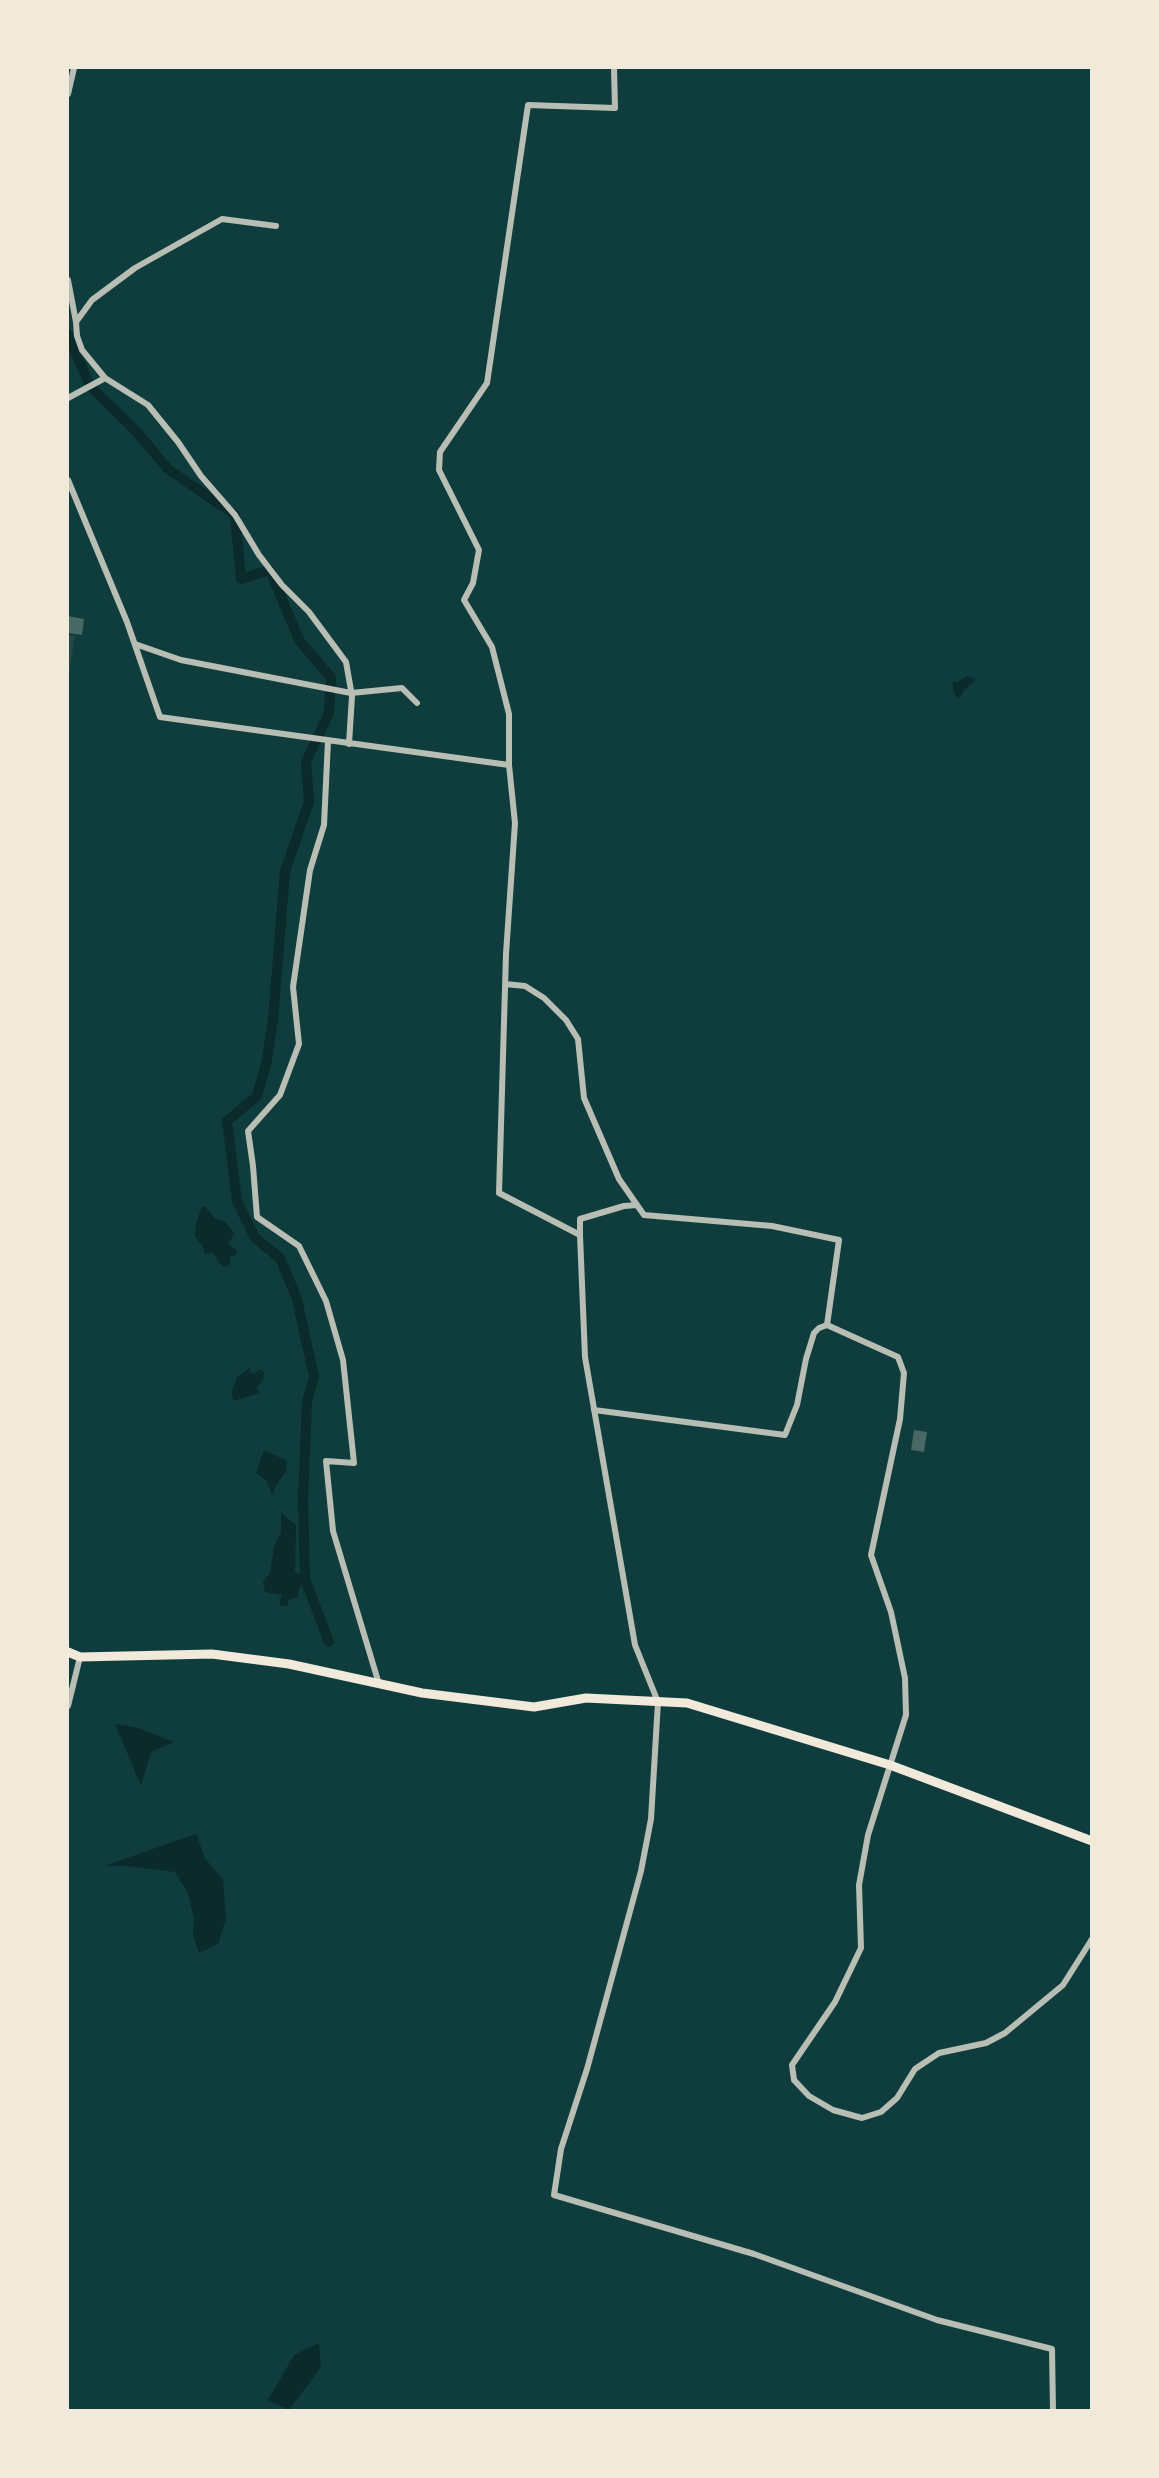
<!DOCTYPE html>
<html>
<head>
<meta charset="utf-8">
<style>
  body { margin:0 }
  #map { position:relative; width:1159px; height:2478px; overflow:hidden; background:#0f3d3e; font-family:Arial,sans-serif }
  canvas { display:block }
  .frame { position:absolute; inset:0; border:69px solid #f1e9da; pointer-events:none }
</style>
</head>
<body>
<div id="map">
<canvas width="1159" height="2478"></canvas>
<div class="frame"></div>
</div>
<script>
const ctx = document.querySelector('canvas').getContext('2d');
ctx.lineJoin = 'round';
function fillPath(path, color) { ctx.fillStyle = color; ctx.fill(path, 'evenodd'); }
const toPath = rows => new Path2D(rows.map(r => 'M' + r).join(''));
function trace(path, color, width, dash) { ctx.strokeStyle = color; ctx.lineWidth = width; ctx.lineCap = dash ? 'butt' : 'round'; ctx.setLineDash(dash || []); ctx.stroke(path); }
fillPath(toPath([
  [68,635,75,636,68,678]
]), '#244646');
fillPath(toPath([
  [967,676,976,680,964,690,960,698,955,695,952,682,959,681],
  [202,1206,207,1208,214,1218,225,1222,235,1234,228,1243,237,1251,235,1256,230,1256,230,1265,225,1267,218,1262,214,1253,205,1254,202,1245,195,1237,196,1224],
  [251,1367,249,1373,255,1374,259,1369,264,1372,263,1380,256,1388,260,1393,233,1401,232,1391,237,1377],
  [264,1450,287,1461,286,1471,277,1484,272,1495,266,1480,256,1473],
  [281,1513,296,1525,295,1571,305,1579,299,1589,298,1597,289,1600,287,1607,279,1605,282,1595,265,1592,263,1582,270,1573,274,1546,281,1533],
  [115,1724,139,1728,174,1742,151,1752,141,1786],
  [196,1834,205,1858,223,1880,226,1918,218,1944,199,1953,193,1935,194,1918,188,1893,175,1872,128,1866,104,1866],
  [319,2343,321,2367,289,2410,268,2400,294,2355]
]), '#0a2a2b');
trace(toPath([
  [68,335,90,386,136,431,168,469,235,515,241,579,270,570,299,640,331,678,329,713,306,762,309,802,285,871,273,1019,267,1060,257,1096,227,1121,237,1201,255,1238,280,1258,297,1299,314,1377,307,1402,303,1499,305,1579,329,1642]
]), '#0a2a2b', 10);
fillPath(toPath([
  [68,616,84,619,82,635,68,633],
  [914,1430,927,1432,924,1452,911,1450]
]), '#486865');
trace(toPath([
  [68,94,74,68],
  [68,280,76,322],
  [105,378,82,350,77,336,76,322,92,300,135,268,222,219,276,226],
  [68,398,105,378,148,405,178,442,201,476,235,515,259,555,282,585,309,612,346,662,352,696,349,744],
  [68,480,127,622,160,717,509,765,515,823,506,954,499,1193,580,1235,585,1357,635,1645,658,1702,651,1819,641,1871,587,2069,561,2149,554,2195,754,2254,937,2320,1052,2349,1053,2410],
  [135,644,181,660,351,693,402,688,417,703],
  [328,741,324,825,310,870,293,987,299,1044,280,1095,248,1131,253,1166,257,1217,299,1246,326,1301,343,1360,354,1463,326,1461,333,1531,379,1684],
  [509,766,509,714,492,647,464,600,473,583,479,550,439,470,440,452,487,383,528,105,615,108,614,68],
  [505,984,525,986,544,998,566,1020,578,1039,584,1098,619,1179,644,1215,772,1226,839,1240,827,1325,898,1357,904,1373,900,1419,871,1555,891,1612,905,1678,906,1715,868,1835,859,1885,861,1948,835,2002,792,2065,794,2080,809,2096,833,2110,862,2118,881,2112,897,2098,915,2069,939,2053,986,2043,1005,2033,1063,1985,1092,1939],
  [580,1235,580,1219,624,1206,637,1205],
  [594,1410,785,1435,797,1405,806,1359,814,1333,819,1328,827,1325],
  [68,1706,80,1657]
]), '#b8beb3', 6);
trace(toPath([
  [68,1652,80,1657,212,1654,289,1664,422,1693,534,1707,586,1698,687,1703,890,1765,1092,1841]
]), '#f1e9da', 9);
</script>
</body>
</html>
